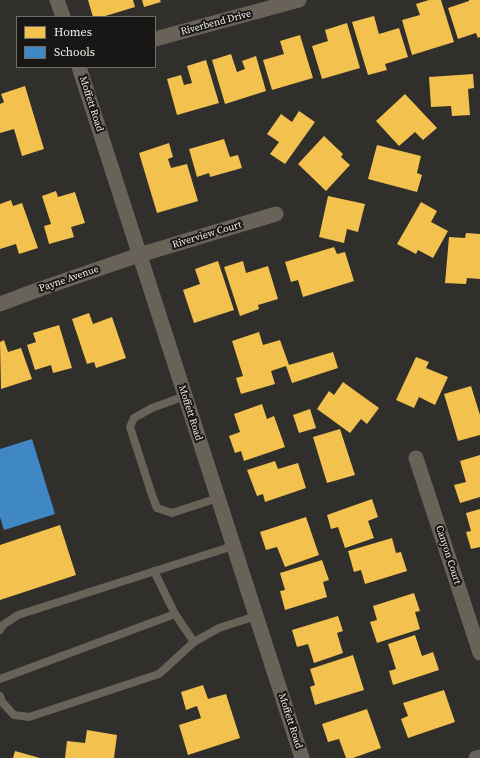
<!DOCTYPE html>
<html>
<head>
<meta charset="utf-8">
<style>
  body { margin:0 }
  #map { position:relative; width:480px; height:758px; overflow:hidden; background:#312f2c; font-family:"Source Serif 4",serif }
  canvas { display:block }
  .legend { position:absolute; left:16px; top:16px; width:140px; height:52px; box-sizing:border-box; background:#191715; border:1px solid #706e6b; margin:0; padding:5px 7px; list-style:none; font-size:12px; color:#f2f0ed }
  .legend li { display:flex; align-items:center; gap:8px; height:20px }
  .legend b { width:20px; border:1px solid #706e6b }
</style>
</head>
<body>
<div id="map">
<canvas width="480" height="758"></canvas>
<ul class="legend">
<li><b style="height:11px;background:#f2c14e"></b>Homes</li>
<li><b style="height:11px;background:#3f88c5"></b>Schools</li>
</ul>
</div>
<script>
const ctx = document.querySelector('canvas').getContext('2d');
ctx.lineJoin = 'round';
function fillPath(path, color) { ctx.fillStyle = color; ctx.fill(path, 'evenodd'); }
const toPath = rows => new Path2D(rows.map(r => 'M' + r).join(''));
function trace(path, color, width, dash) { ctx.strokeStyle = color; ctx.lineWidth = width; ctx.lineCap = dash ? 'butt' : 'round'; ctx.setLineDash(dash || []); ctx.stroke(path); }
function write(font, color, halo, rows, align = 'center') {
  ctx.font = font + ' "Source Serif 4",serif'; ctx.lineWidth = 4; ctx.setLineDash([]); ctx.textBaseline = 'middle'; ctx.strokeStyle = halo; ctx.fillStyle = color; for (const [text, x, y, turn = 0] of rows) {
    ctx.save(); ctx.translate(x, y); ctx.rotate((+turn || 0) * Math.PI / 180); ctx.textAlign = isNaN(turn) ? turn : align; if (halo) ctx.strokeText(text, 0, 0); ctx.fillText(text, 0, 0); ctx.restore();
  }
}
fillPath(toPath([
  [88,0,133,0,135,7,102,17,93,17],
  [142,0,160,0,161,2,144,7],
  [429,0,441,0,454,42,412,55,402,20,420,15,416,4],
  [469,0,480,0,480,37,478,38,476,33,458,39,448,8,469,1],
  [374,16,379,34,399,28,408,57,385,64,387,70,368,75,352,22],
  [347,23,360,68,322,79,312,46,328,41,325,30],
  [300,35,313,78,272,90,263,60,284,54,280,41],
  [231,54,237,72,245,69,242,61,256,56,266,91,225,104,212,60],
  [206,60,219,103,177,115,167,79,181,75,184,85,192,83,187,66],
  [473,74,474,88,468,89,470,115,452,116,451,106,431,107,429,77],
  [25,86,44,149,22,156,14,129,0,133,0,104,4,102,1,94],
  [405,94,437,128,423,140,415,132,399,146,376,121],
  [299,111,315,122,285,164,270,154,279,142,267,134,281,114,292,122],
  [324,136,343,154,341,157,350,165,326,191,298,164],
  [224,139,230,157,238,155,242,168,210,177,209,173,197,177,189,149],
  [169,143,173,157,168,159,171,168,187,164,198,201,157,213,139,153],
  [377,145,421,156,417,173,422,175,417,192,368,179],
  [56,191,58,197,75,192,85,223,71,227,74,237,49,244,44,226,51,224,42,196],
  [328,196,365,204,358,232,347,229,344,243,319,237],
  [11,200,13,206,22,203,38,248,19,254,16,244,0,249,0,204],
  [421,202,437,211,431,222,448,231,433,258,418,250,416,254,397,244],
  [466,233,480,234,480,279,467,278,466,284,445,283,449,237,465,238],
  [334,247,337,254,345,252,354,281,303,297,298,280,291,282,285,262],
  [218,261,234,310,194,323,183,290,200,284,195,269],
  [243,261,246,273,268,266,278,299,258,305,259,309,240,316,224,267],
  [89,313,93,324,112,317,126,358,96,368,94,362,87,364,72,319],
  [59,325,72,368,53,373,51,365,35,370,27,345,36,342,33,333],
  [259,332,263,345,280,340,289,365,333,352,338,368,292,383,286,366,271,371,275,384,241,394,236,378,243,376,232,341],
  [4,340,8,352,21,348,32,379,1,389,0,342],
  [416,357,429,362,426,368,448,377,435,405,419,397,414,408,396,400],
  [343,382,379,408,367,424,361,419,350,433,317,409,329,391,334,395],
  [471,386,480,415,480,435,458,441,444,394],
  [262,404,267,419,274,416,285,447,244,461,241,451,235,453,229,436,240,432,234,414],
  [310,409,316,428,299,433,293,415],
  [340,429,355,475,327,483,313,437],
  [480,455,480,497,460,503,454,485,466,482,460,461],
  [275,461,278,469,298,463,306,488,265,502,263,494,257,496,247,470],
  [372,499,378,517,368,521,374,538,345,548,338,527,331,529,327,515],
  [480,509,480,547,471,549,466,532,471,531,466,513],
  [306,517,319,555,285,567,277,547,266,550,260,532],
  [60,525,76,575,0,600,0,545],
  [392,538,396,553,401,552,407,571,365,584,361,570,354,572,348,551],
  [322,560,329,580,323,582,327,597,285,610,280,591,285,590,280,573],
  [414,593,420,611,415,612,420,629,377,643,370,622,377,620,373,606],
  [338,616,343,631,337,633,343,653,314,663,308,644,297,647,292,630],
  [415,635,422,656,433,652,439,670,393,685,389,671,396,669,388,644],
  [353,655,364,690,315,705,310,687,315,685,310,669],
  [203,685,208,699,226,694,240,738,188,755,179,725,201,718,197,706,186,710,181,692],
  [444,690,455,722,408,738,401,719,408,716,403,703],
  [367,709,381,748,353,758,346,758,339,739,328,742,322,724],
  [87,730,117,735,114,758,65,758,67,741,85,743],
  [15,751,40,758,13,758]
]), '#f2c14e');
fillPath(toPath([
  [32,439,55,514,4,530,0,517,0,449]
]), '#3f88c5');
trace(toPath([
  [185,396,152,408,134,418,130,427,152,495,157,508,172,513,218,498],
  [154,571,175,614,194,642],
  [0,630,3,625,18,615,233,546],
  [0,679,175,614],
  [0,696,2,702,14,715,29,717,159,674,194,642,219,628,256,616]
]), '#686259', 8);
trace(toPath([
  [57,0,63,17],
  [155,39,299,0],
  [79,67,302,758],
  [0,304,40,289,139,255,276,214],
  [416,458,480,653],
  [476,758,480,757]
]), '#686259', 15);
write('10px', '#f2f0ed', '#191715', [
  ["Riverbend Drive",216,23,-15],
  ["Moffett Road",91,104,72],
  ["Riverview Court",207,235,-17],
  ["Payne Avenue",69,279,-19],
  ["Moffett Road",190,413,72],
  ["Canyon Court",448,555,72],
  ["Moffett Road",290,721,72]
]);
</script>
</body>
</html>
